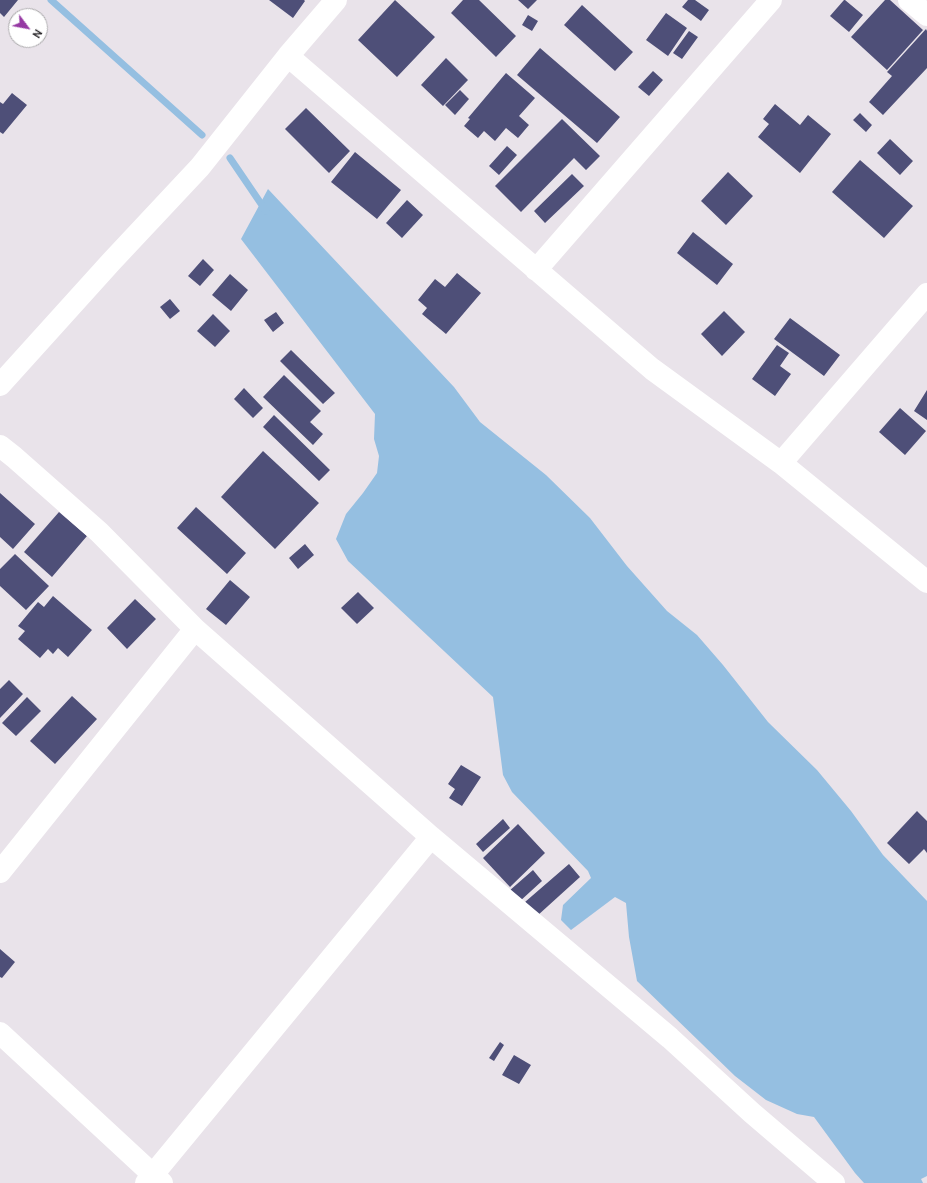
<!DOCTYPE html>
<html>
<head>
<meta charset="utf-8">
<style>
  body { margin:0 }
  #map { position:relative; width:927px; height:1183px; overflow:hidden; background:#e9e3ea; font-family:Cabin,sans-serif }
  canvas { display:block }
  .north { position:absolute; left:8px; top:8px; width:40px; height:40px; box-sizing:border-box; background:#fff; border:1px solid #aaa9ab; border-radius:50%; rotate:122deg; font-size:11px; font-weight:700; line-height:16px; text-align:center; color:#2b292c }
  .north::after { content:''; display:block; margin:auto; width:14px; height:18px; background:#9639a3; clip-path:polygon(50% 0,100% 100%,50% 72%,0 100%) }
</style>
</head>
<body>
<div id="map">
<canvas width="927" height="1183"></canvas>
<div class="north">N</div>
</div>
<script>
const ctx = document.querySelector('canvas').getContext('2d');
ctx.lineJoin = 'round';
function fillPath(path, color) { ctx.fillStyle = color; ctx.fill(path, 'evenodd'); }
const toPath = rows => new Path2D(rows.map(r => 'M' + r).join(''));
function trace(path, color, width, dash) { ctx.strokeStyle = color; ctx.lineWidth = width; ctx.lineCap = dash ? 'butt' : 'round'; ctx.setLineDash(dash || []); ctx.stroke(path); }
fillPath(toPath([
  [268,189,454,387,480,422,546,475,590,518,627,566,667,611,697,635,723,665,768,722,817,770,851,811,883,855,927,901,927,1176,921,1179,923,1183,864,1183,855,1173,814,1117,797,1114,766,1100,735,1076,637,981,629,937,626,903,615,897,571,930,561,920,563,905,591,878,588,871,512,792,503,775,493,697,348,561,336,539,346,514,363,493,377,473,379,456,374,439,375,414,241,239]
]), '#95bfe1');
trace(toPath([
  [51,0,202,135],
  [230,158,266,211]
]), '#95bfe1', 7);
fillPath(toPath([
  [0,0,18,0,4,17,0,13],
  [269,0,304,0,305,1,293,18],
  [395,0,435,37,397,77,358,40],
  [463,0,479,0,516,36,496,57,451,13],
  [518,0,537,0,528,9],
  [688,0,695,0,709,10,701,21,682,7],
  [844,0,845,0,863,15,849,32,830,16],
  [885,0,890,0,923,30,887,70,851,37],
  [582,5,633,52,615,71,564,25],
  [666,13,687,28,668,56,646,40],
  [528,15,538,21,532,31,522,25],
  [926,29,927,31,927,68,883,115,869,102,892,76,887,72],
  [689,31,698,37,682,59,673,53],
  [540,48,620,117,597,143,517,75],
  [446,58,468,80,443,106,421,85],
  [653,71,663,80,649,96,638,87],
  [506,73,535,98,519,116,529,125,518,138,506,128,495,141,484,131,478,138,464,126,470,119,468,118],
  [460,90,469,99,455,115,445,105],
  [12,93,27,105,3,134,0,132,0,102,3,104],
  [775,104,800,125,808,115,831,134,800,173,758,137,769,124,763,119],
  [306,108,350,151,329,173,285,129],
  [860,113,872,125,866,132,853,120],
  [562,119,600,156,586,170,574,158,521,212,495,186],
  [890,139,913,161,900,175,877,153],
  [507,146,517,155,499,175,489,166],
  [355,152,401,190,377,219,331,182],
  [860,160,913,206,884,238,832,192],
  [728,172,753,196,726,225,701,201],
  [572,174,584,186,545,223,534,211],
  [407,200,423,215,402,238,386,223],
  [693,232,733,264,717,285,677,253],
  [203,259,214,270,200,286,188,276],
  [457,273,481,293,446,334,422,314,427,308,418,300,435,279,445,287],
  [230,274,248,290,231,311,212,295],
  [170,299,180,311,170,319,160,307],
  [724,311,745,332,722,356,701,334],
  [276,312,284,323,273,332,264,320],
  [213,314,230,331,215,347,197,331],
  [790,318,840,355,824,376,774,339],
  [777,345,789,353,780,366,791,374,775,396,752,379],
  [291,350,335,393,323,404,280,361],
  [284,375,321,411,310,422,323,434,313,445,263,397],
  [244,388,263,408,253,418,234,399],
  [927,390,927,420,914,411],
  [900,408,926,431,905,455,879,432],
  [274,415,330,470,319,481,263,427],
  [263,451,319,503,275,549,221,497],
  [0,493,35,524,13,549,0,537],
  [196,507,246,553,227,574,177,528],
  [59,512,87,536,52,577,24,552],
  [305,544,314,555,298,569,289,558],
  [15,554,49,586,26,610,0,586,0,569],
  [230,580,250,597,226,625,206,609],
  [358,592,374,608,357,624,341,608],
  [53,596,92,630,68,657,58,648,53,654,48,649,40,658,18,639,25,631,18,626,38,602,44,607],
  [135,599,156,619,127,649,107,628],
  [9,680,23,694,0,718,0,689],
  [72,696,97,719,55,764,30,741],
  [27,697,41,711,16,736,2,723],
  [461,765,481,777,462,806,449,798,455,789,448,784],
  [917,811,927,821,927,853,924,849,909,864,887,843],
  [503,819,510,828,483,852,476,844],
  [518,824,545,853,510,887,483,858],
  [569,864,580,877,537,916,525,902],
  [533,870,542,881,519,902,509,891],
  [0,949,15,962,2,978,0,977],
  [500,1042,504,1045,494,1061,489,1058],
  [514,1055,531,1065,519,1084,502,1075]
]), '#4e4f78');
trace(toPath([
  [909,0,927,15],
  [288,56,652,369,781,463,927,582],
  [536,270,771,0],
  [0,385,111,262,200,167,288,56,336,0],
  [0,446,14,457,99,532,195,629,431,837,670,1038,752,1113,834,1183],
  [781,463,927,294],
  [0,872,195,629],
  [0,1033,162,1183],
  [146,1183,431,837]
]), '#fff', 22);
</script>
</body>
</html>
